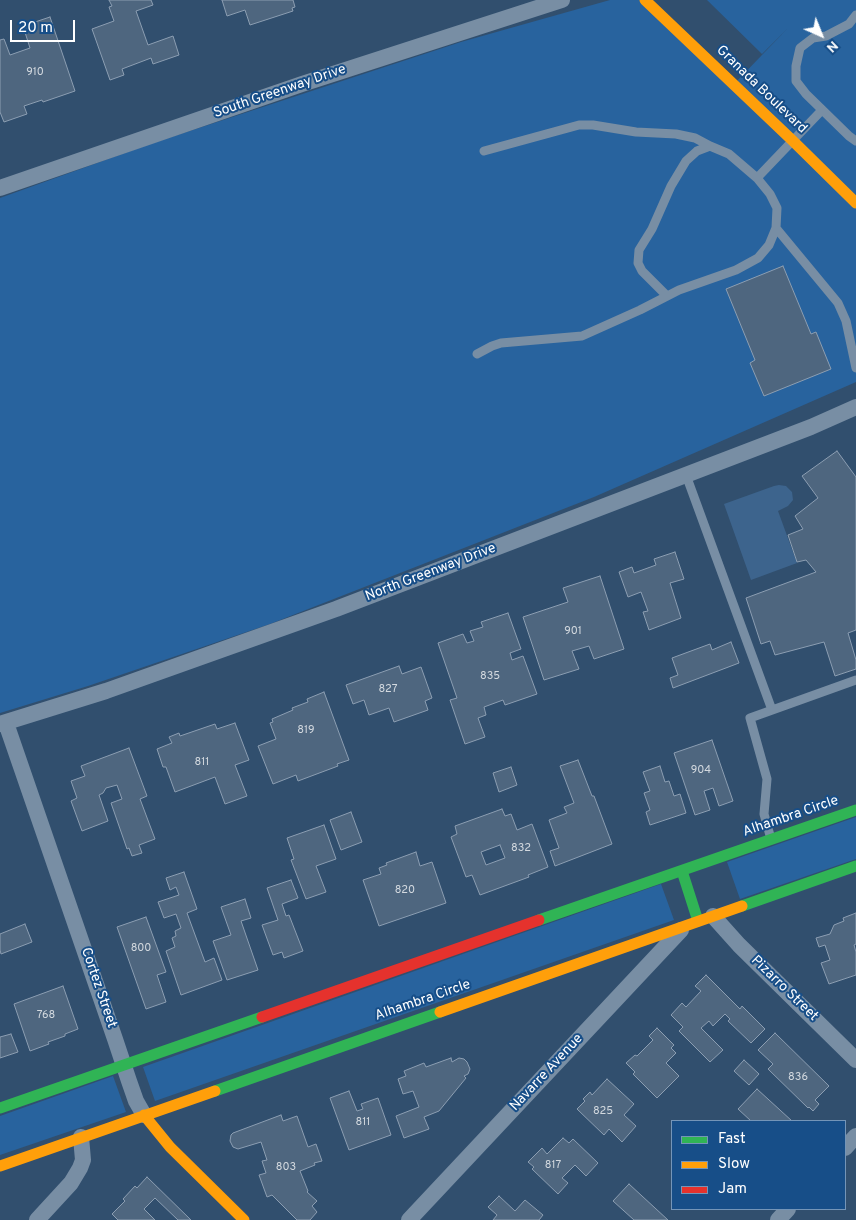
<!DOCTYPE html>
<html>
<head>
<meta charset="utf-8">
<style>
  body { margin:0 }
  #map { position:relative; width:856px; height:1220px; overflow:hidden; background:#314f6e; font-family:Overpass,sans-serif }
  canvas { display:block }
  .legend { position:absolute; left:671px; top:1120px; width:175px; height:90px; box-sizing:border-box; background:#174e88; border:1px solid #7495b8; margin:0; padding:6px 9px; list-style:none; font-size:15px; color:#fff }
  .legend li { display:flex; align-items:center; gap:10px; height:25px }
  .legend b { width:25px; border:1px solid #7495b8 }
  .north { position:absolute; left:796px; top:10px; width:50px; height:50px; -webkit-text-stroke:4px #174e88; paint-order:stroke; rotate:136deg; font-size:14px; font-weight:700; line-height:20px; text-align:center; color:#fff }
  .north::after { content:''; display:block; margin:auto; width:18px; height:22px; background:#fff; clip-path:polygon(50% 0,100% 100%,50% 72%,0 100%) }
  .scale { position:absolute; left:10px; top:20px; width:65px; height:22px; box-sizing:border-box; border:2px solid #fff; border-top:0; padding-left:6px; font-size:15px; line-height:18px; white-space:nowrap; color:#fff; -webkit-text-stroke:4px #174e88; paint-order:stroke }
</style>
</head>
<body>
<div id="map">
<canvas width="856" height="1220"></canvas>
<ul class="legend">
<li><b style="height:6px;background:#30b455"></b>Fast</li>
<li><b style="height:6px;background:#ff9f0a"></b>Slow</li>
<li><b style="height:6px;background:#e5322d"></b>Jam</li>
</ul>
<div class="north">N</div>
<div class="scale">20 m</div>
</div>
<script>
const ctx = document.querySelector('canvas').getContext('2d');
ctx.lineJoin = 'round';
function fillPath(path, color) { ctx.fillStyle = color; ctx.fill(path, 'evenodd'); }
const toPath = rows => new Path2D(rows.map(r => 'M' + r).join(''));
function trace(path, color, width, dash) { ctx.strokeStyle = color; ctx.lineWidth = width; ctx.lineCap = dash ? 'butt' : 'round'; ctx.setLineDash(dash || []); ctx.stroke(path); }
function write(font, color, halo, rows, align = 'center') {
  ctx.font = font + ' Overpass,sans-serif'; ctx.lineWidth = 4; ctx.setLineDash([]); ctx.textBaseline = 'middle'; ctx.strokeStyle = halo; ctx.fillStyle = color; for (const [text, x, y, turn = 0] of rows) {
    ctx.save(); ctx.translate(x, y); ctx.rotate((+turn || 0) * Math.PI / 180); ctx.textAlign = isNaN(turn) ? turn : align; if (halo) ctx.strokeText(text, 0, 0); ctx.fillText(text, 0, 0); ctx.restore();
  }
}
fillPath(toPath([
  [610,0,645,0,734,84,788,28,762,54,707,0,856,0,856,382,594,497,270,624,88,686,0,713,0,198,147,145,461,42],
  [856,817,856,859,740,899,727,862],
  [661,884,674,920,155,1101,143,1067],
  [113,1076,126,1112,0,1155,0,1116]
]), '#28639e');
fillPath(toPath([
  [779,485,786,486,792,492,793,500,788,506,778,511,797,563,751,580,724,504,774,486]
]), '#3d648d');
const building = toPath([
  [109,0,151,0,153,5,136,11,148,45,173,36,179,55,153,64,151,58,122,69,124,75,110,80,92,29,114,21,109,7,112,6,109,0],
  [222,0,293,0,295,7,292,8,293,11,250,25,245,10,227,16,222,0],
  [50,17,75,91,43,102,42,100,24,106,27,114,4,122,0,112,0,40,4,39,10,55,30,48,23,26,50,17],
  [783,266,811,334,816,332,831,369,764,396,750,363,755,360,726,289,783,266],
  [837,451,856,477,856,630,848,633,856,660,856,669,835,676,824,642,775,655,770,641,761,644,746,598,816,572,806,560,797,562,788,535,803,529,795,516,818,498,802,476,837,451],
  [675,552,684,579,670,583,681,618,649,630,643,612,648,611,641,592,628,597,619,572,632,567,634,573,656,565,654,559,675,552],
  [600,576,624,649,594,659,589,646,572,651,579,669,544,680,523,617,568,602,563,588,600,576],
  [508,613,521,649,510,653,512,660,523,656,537,694,505,705,503,700,484,707,486,715,478,718,485,737,465,744,450,700,457,698,438,643,463,634,467,643,474,641,470,631,483,627,481,622,508,613],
  [731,642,739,663,673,688,670,678,678,675,672,658,710,644,712,650,731,642],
  [399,666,402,674,421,667,432,698,425,701,428,710,394,722,389,708,369,715,364,700,353,704,346,685,399,666],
  [324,692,349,760,337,764,338,766,298,781,296,775,273,784,258,746,276,739,270,723,273,722,272,719,293,710,292,708,308,702,307,699,324,692],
  [235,723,249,760,235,765,247,796,225,804,215,777,175,792,166,767,163,767,157,749,172,743,169,737,179,733,180,736,215,724,217,729,235,723],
  [712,740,733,801,719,806,713,788,704,791,710,810,695,815,674,753,712,740],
  [129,748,147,796,140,799,155,839,139,845,142,853,132,856,129,848,127,849,111,803,122,799,117,785,106,788,103,793,99,795,108,821,82,831,71,801,77,798,71,781,85,776,81,766,129,748],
  [578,760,592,796,594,796,612,844,555,866,550,851,559,848,549,820,567,813,564,807,574,803,560,766,578,760],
  [660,766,665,782,669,781,674,796,680,794,686,813,650,825,646,812,650,810,644,793,650,791,643,772,660,766],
  [511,767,517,785,499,792,493,773,511,767],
  [502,809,505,816,511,814,517,830,532,824,548,867,528,875,529,877,480,895,472,875,466,877,451,837,457,834,455,826,502,809],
  [500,845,505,858,486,865,481,852,500,845],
  [351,812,362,842,341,850,330,820,351,812],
  [324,825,336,859,316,866,326,892,306,899,291,860,294,859,287,838,324,825],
  [416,852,420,866,432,862,446,903,379,926,363,880,381,874,379,868,387,865,386,863,416,852],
  [184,872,197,909,187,913,205,962,214,958,222,980,181,995,166,951,175,947,172,938,176,936,175,931,181,928,176,914,164,918,158,902,179,895,176,887,170,890,166,878,184,872],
  [291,880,298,898,282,904,286,916,289,915,303,951,284,958,282,952,273,955,262,925,278,920,267,888,291,880],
  [245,899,251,918,241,921,258,970,227,980,213,941,231,935,221,907,245,899],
  [856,913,856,944,854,945,856,952,856,975,829,984,821,963,830,960,825,945,819,947,816,938,830,934,834,925,844,921,843,918,856,913],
  [146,917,166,972,157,975,166,1002,146,1009,117,927,146,917],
  [25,924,32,942,1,954,0,950,0,934,25,924],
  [706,975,740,1009,742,1006,765,1029,751,1043,728,1021,730,1019,725,1014,713,1026,709,1021,701,1028,723,1050,710,1062,679,1031,683,1027,671,1015,682,1003,686,1007,701,991,695,986,706,975],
  [63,986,78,1029,65,1034,65,1036,48,1042,49,1044,30,1051,14,1004,63,986],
  [657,1028,674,1045,671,1048,676,1053,666,1063,679,1076,657,1098,633,1074,635,1072,626,1063,635,1055,637,1056,653,1040,649,1036,657,1028],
  [775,1033,829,1086,815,1100,819,1104,813,1111,809,1107,808,1108,768,1069,773,1064,758,1050,775,1033],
  [11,1034,18,1052,0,1058,0,1037,11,1034],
  [451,1058,452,1062,459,1058,464,1059,467,1062,470,1069,468,1074,464,1076,466,1078,439,1111,424,1117,429,1129,404,1138,396,1116,419,1107,413,1091,403,1094,398,1079,406,1076,404,1071,424,1063,426,1067,451,1058],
  [744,1060,759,1074,749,1085,734,1071,744,1060],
  [607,1079,634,1104,624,1115,636,1126,622,1142,609,1129,604,1135,577,1109,585,1101,583,1099,590,1092,592,1095,607,1079],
  [757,1089,792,1121,751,1121,738,1109,757,1089],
  [349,1091,357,1111,363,1109,361,1104,378,1098,391,1135,349,1150,330,1098,349,1091],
  [281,1115,283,1121,297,1116,308,1147,316,1144,322,1161,314,1163,315,1165,300,1171,308,1191,307,1192,317,1201,312,1206,317,1212,310,1220,297,1220,272,1195,267,1197,259,1175,266,1173,262,1161,267,1160,261,1142,238,1149,233,1147,230,1141,231,1135,233,1133,281,1115],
  [563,1138,569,1143,573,1139,598,1163,586,1176,575,1165,562,1178,568,1183,558,1194,532,1169,534,1167,528,1162,542,1148,547,1154,563,1138],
  [147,1177,191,1220,178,1220,155,1198,144,1209,155,1220,118,1220,112,1214,125,1201,123,1199,135,1186,137,1188,147,1177],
  [629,1184,668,1220,634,1220,613,1201,629,1184],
  [499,1196,515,1211,525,1200,543,1215,539,1220,493,1220,497,1215,488,1207,499,1196]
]);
fillPath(building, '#4e667f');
trace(building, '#8c9eb2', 1);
trace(toPath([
  [856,15,849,24,826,36,813,38,800,48,796,66,796,81,806,94,849,136,856,141],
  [484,151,579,125,593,125,636,132,676,134,695,138,710,146],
  [757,178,822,110],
  [776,228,838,303,846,321,856,368],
  [477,354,492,346,501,343,582,336,640,310,679,290,736,270,758,258,769,245,776,228,777,208,770,194,757,178,729,154,710,146,697,151,686,161,671,186,652,229,639,250,638,263,642,271,667,296],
  [686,475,772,710],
  [771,839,764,814,767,779,750,718,856,680]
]), '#788ea4', 9);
trace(toPath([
  [0,188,302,84,562,0],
  [6,723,115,1039,129,1081,136,1101,144,1115],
  [0,724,106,691,336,609,811,427,856,407],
  [713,916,739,945,856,1060],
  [845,1148,856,1136],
  [37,1220,71,1183,80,1168,83,1160,81,1137],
  [409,1220,681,930],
  [778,1220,788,1209]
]), '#788ea4', 16);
trace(toPath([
  [682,871,698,921],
  [742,906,856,866],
  [539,920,856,810],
  [215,1091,440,1012],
  [0,1108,262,1017]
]), '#30b455', 11);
trace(toPath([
  [645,0,793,141,856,203],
  [440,1012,742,906],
  [144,1115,170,1147,244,1220],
  [0,1166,215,1091]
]), '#ff9f0a', 11);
trace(toPath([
  [262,1017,539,920]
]), '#e5322d', 11);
write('11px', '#d3d9df', null, [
  ["910",35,73],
  ["901",573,632],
  ["835",490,677],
  ["827",388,690],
  ["819",306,731],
  ["811",202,763],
  ["904",701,771],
  ["832",521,849],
  ["820",405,891],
  ["800",141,949],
  ["768",46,1016],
  ["836",798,1078],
  ["825",603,1112],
  ["811",363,1123],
  ["817",553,1166],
  ["803",286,1168]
]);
write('14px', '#fff', '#174e88', [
  ["Granada Boulevard",761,90,44],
  ["South Greenway Drive",280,92,-19],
  ["North Greenway Drive",431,573,-21],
  ["Alhambra Circle",791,817,-19],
  ["Cortez Street",98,988,71],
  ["Pizarro Street",784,989,44],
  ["Alhambra Circle",423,1001,-19],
  ["Navarre Avenue",547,1073,-47]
]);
</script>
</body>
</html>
